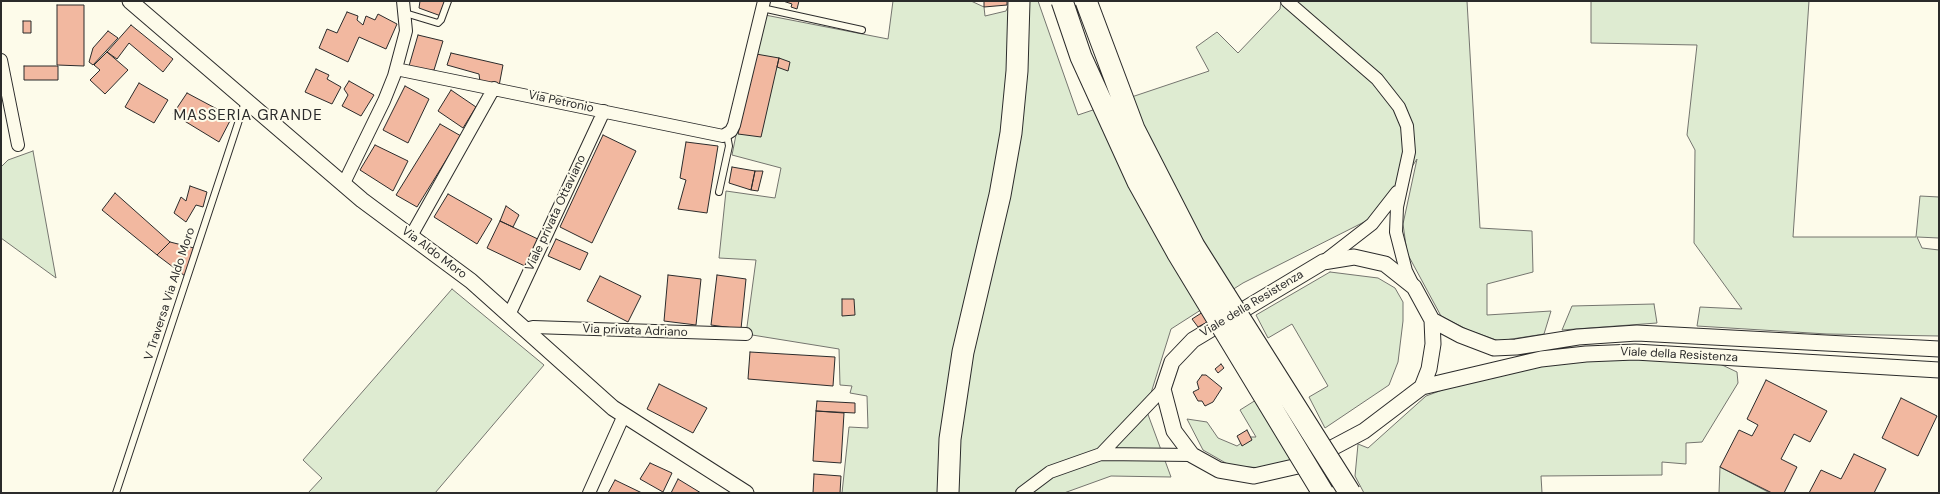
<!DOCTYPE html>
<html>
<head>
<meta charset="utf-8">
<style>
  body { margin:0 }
  #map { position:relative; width:1940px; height:494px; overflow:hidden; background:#fdfbea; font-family:"DM Sans",sans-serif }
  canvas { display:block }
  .frame { position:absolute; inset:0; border:2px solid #2b2b2b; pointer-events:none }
</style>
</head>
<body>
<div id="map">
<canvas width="1940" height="494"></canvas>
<div class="frame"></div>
</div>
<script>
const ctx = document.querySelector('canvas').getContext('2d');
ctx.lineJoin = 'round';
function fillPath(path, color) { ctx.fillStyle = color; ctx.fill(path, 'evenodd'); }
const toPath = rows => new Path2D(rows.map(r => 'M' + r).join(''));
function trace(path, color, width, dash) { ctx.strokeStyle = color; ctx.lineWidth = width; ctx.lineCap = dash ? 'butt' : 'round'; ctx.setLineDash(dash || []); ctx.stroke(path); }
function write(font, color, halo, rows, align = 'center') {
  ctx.font = font + ' "DM Sans",sans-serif'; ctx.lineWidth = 4; ctx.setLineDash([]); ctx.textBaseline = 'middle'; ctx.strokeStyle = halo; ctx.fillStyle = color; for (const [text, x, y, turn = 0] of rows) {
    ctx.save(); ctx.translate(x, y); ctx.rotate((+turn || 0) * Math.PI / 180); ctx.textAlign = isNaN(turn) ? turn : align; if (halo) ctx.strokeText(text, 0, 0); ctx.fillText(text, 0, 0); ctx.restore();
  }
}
const green = toPath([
  [893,1,971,1,984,7,985,16,1006,11,1010,1,1038,1,1078,115,1209,71,1196,47,1217,32,1238,53,1280,9,1281,1,1467,1,1480,228,1532,231,1533,272,1487,284,1487,315,1551,311,1544,334,1499,341,1468,330,1441,316,1407,253,1403,224,1417,159,1382,213,1243,283,1171,329,1146,409,1171,477,1111,476,1064,493,842,493,849,427,868,428,867,396,850,393,852,386,840,385,839,349,746,334,756,260,719,258,726,191,775,198,781,168,732,155,760,14,888,39,893,1],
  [1591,1,1809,1,1793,237,1916,237,1920,196,1939,197,1939,238,1917,237,1922,248,1939,250,1939,336,1827,334,1697,326,1700,307,1742,309,1694,243,1695,150,1687,135,1697,45,1591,43,1591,1],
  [33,151,56,278,1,238,1,167,8,160,33,151],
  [1330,272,1378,278,1395,288,1403,302,1403,321,1398,362,1389,385,1325,428,1309,397,1328,386,1292,324,1268,338,1256,315,1330,272],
  [452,289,544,365,435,493,308,493,322,478,303,460,452,289],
  [1654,304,1657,323,1562,330,1572,306,1654,304],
  [1668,357,1720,364,1737,372,1738,383,1702,442,1686,443,1686,464,1662,462,1662,475,1541,476,1542,493,1364,493,1355,476,1358,444,1368,448,1426,396,1472,379,1556,362,1668,357],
  [1256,400,1294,459,1265,468,1231,466,1203,450,1187,419,1207,422,1218,438,1237,446,1250,437,1256,437,1240,410,1256,400],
  [1720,467,1770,493,1719,493,1720,467]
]);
fillPath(green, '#deebd1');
trace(green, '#74746e', 1);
const building = toPath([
  [420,1,445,1,441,16,419,8,420,1],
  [783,1,799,1,797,9,791,7,792,4,783,1],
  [984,1,1007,1,1007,5,984,7,984,1],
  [57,5,84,5,84,66,57,65,57,5],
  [347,12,358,16,357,20,363,25,366,16,375,20,378,14,397,24,386,49,359,37,348,62,319,48,327,29,337,33,347,12],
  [23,21,31,21,31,33,23,33,23,21],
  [131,25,173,59,163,72,129,43,117,59,107,52,131,25],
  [108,31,118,38,93,65,89,62,93,48,108,31],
  [418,35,443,41,434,70,423,72,409,66,418,35],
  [107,52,128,70,105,94,90,80,100,70,94,65,107,52],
  [451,53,503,65,499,86,480,82,479,74,447,65,451,53],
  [756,54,779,58,761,137,738,134,756,54],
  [779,58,790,62,788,71,777,67,779,58],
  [24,66,58,66,58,80,24,80,24,66],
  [316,69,329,75,327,79,341,87,332,104,305,92,316,69],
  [349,81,374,95,361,116,342,106,348,95,344,89,349,81],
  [139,83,168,100,154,123,125,107,139,83],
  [405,86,429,99,408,143,383,130,405,86],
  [451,90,476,107,463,128,438,111,451,90],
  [187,93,232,117,219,142,173,114,187,93],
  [440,124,461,136,417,207,396,195,440,124],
  [603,135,636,151,592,243,560,227,603,135],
  [686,142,718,146,707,213,678,209,686,180,680,178,686,142],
  [375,145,408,161,393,191,360,170,375,145],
  [732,167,755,171,751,190,729,183,732,167],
  [755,171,763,171,758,191,751,190,755,171],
  [190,186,207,192,203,207,196,205,186,222,174,213,181,197,186,201,190,186],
  [115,193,170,242,157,255,102,210,115,193],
  [448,194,492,219,477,244,434,217,448,194],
  [506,206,519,215,513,227,500,221,506,206],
  [500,221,542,241,529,268,487,248,500,221],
  [556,239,588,253,580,270,548,256,556,239],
  [170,242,194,248,185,276,157,255,170,242],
  [668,275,701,279,696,325,664,321,668,275],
  [717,275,746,279,741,329,711,325,717,275],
  [600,276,641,296,628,322,587,301,600,276],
  [842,299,854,299,855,315,842,316,842,299],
  [1203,312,1209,321,1198,327,1192,319,1203,312],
  [750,352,835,357,833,386,748,379,750,352],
  [1221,364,1224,368,1218,373,1215,369,1221,364],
  [1202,375,1206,375,1222,388,1213,402,1205,406,1202,401,1198,401,1193,392,1199,389,1197,382,1202,375],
  [1766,380,1827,411,1810,442,1794,434,1781,459,1797,467,1784,493,1772,493,1720,467,1739,430,1752,436,1758,425,1747,419,1766,380],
  [659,384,707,408,693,433,647,409,659,384],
  [1901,398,1937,416,1918,456,1882,438,1901,398],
  [817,401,855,403,855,413,816,411,817,401],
  [816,411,844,413,841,463,813,461,816,411],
  [1247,430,1252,440,1242,446,1237,436,1247,430],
  [1854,454,1886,469,1874,493,1809,493,1821,470,1841,479,1854,454],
  [650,463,672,473,663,492,640,479,650,463],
  [814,474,841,476,840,493,813,493,814,474],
  [678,479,701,493,671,493,678,479],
  [615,480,642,493,608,493,615,480]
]);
fillPath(building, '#f2b8a0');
trace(building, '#2b2b2b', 1);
const service = toPath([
  [762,8,862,30],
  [405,13,438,23,441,20,448,1],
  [719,192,729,146,727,135],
  [116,493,245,102]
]);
const minor = toPath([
  [1287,1,1377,79,1399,107,1407,126,1409,152,1397,207,1396,232,1406,271,1414,287],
  [1,60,18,145],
  [396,69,723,136,731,131,734,125,764,1],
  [343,185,384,101,394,76,406,31,403,1],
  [411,236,494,88],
  [1323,262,1372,224,1397,192],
  [509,315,604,111],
  [525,329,533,327,746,334],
  [1101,454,1163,389],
  [589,493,624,415],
  [1022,493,1050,472,1101,454,1192,455]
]);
const tertiary = toPath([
  [130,1,362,200,471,281,613,408,746,493],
  [1432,320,1460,335,1494,348,1516,347,1578,337,1637,333,1939,349],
  [1422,387,1429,369,1433,344,1432,320,1414,287,1385,264,1354,257,1323,262,1193,340,1172,362,1163,389,1174,431,1192,455,1219,470,1254,476,1298,466,1364,431,1422,387,1541,359,1586,354,1635,352,1939,370]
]);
const trunk = toPath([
  [948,493,950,439,963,352,1000,195,1011,133,1017,71,1019,1]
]);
trace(service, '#2b2b2b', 8);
trace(minor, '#2b2b2b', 14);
trace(tertiary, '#2b2b2b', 17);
trace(trunk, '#2b2b2b', 23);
trace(service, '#fdfbea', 6);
trace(minor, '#fdfbea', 12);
trace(tertiary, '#fdfbea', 15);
trace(trunk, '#fdfbea', 21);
const trunkBridge = toPath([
  [1062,1,1081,57,1138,182,1177,252,1323,493],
  [1086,1,1134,129,1194,246,1350,493]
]);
trace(trunkBridge, '#2b2b2b', 23, []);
trace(trunkBridge, '#fdfbea', 21);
write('12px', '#2b2b2b', '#fdfbea', [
  ["Via Petronio",561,102,12],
  ["Viale privata Ottaviano",556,213,-65],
  ["Via Aldo Moro",434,253,37],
  ["V Traversa Via Aldo Moro",170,294,-72],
  ["Viale della Resistenza",1252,304,-31],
  ["Via privata Adriano",635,331,2],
  ["Viale della Resistenza",1679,355,3]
]);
ctx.letterSpacing = '1px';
write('15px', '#2b2b2b', '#fdfbea', [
  ["MASSERIA GRANDE",248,116]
]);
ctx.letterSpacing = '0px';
</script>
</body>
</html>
